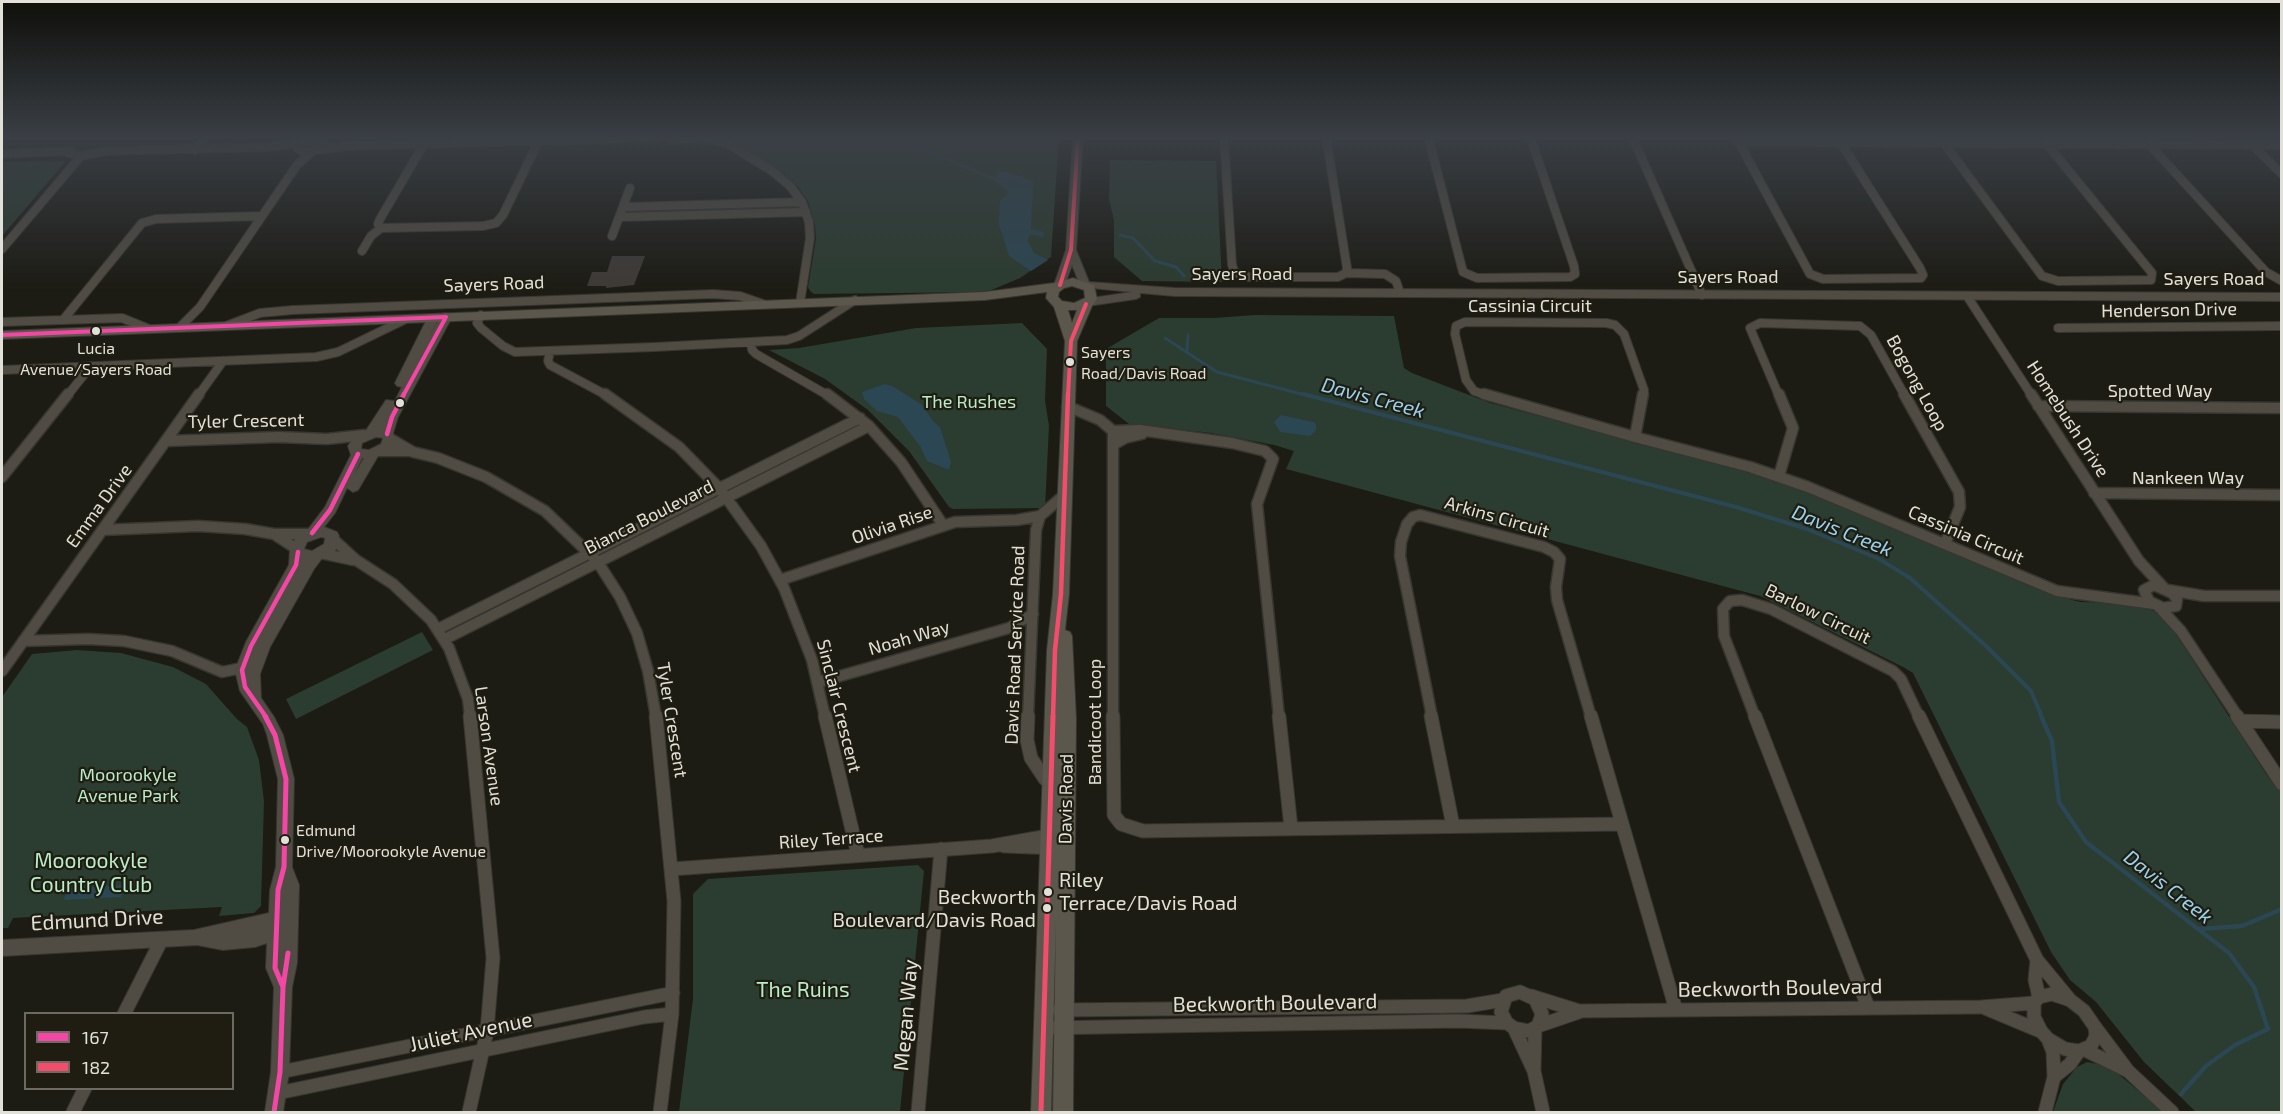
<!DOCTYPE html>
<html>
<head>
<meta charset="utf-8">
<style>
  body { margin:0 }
  #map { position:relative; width:2283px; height:1114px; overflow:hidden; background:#1c1b14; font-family:"Exo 2",sans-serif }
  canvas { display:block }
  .frame { position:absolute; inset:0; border:3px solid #e2e1d9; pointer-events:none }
  .legend { position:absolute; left:24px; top:1012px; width:210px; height:78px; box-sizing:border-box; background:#1f1d11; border:2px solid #6d6b61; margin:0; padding:8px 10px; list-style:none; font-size:18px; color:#e2e1d9 }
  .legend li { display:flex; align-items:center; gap:12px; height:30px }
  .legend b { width:30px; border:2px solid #6d6b61 }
</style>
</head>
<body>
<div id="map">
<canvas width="2283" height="1114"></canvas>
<div class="frame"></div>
<ul class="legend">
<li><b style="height:8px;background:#f346a5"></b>167</li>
<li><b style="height:8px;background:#f44d6c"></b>182</li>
</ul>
</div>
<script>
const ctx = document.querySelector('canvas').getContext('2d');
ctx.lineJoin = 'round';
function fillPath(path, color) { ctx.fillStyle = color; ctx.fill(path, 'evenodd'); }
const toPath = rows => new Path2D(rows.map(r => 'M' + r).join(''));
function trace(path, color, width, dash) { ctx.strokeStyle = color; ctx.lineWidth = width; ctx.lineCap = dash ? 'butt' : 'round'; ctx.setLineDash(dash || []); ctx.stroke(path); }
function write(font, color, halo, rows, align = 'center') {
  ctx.font = font + ' "Exo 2",sans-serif'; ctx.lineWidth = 4.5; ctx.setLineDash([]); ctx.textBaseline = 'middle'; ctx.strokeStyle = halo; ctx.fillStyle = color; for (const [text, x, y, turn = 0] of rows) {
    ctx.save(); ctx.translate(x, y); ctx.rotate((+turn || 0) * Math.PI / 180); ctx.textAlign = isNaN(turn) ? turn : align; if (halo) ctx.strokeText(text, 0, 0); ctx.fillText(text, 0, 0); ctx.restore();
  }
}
fillPath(toPath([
  [722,136,1059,136,1051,257,1020,278,987,292,814,294,810,291,808,287,816,239,815,225,808,201,798,187,785,175],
  [1110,160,1216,161,1222,282,1142,281,1114,257,1114,220,1109,199],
  [64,161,65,162,2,236,2,162],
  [1254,315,1394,316,1404,368,1412,373,1490,403,1718,463,1818,495,2057,596,2080,602,2115,603,2157,611,2172,628,2266,774,2281,792,2281,1112,2196,1112,2144,1062,2096,1002,2070,980,2051,952,1913,673,1903,667,1760,596,1286,469,1294,451,1274,445,1211,433,1129,424,1106,406,1106,349,1159,318,1214,318],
  [1022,323,1047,349,1045,400,1049,426,1045,508,953,509,949,507,909,451,868,410,825,379,769,350,799,348,916,328],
  [422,632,433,650,296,719,286,699],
  [77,650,121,653,173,667,206,684,237,719,247,727,259,760,264,801,261,906,254,913,219,916,222,907,13,918,8,928,2,928,2,697,32,654],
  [918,865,924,871,900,1112,679,1112,693,999,693,894,708,879],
  [2087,1062,2103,1065,2117,1073,2164,1112,2053,1112,2063,1084,2077,1067]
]), '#2b3c30');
fillPath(toPath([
  [998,172,1009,172,1033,181,1031,229,1044,232,1043,237,1031,234,1027,240,1034,253,1048,260,1031,271,1009,256,999,224,1000,201,1008,194,1006,189,994,181],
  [885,384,894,387,922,405,933,421,940,427,951,462,949,470,927,461,920,446,898,417,877,411,864,399,862,392],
  [1281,415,1313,422,1316,424,1316,430,1310,436,1280,432,1274,422],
  [127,885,121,897,63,900,70,888]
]), '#2b4753');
trace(toPath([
  [900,136,916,146,999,181],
  [1120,235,1133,238,1155,261,1176,267,1184,276],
  [1165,338,1217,372,1309,396],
  [1187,351,1188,335]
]), '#2b4753', 3);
trace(toPath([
  [1303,394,1736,507,1807,529,1879,559,1910,578,1986,646,2031,691,2042,717]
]), '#2b4753', 4);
trace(toPath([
  [2041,716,2052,741,2059,802,2086,842,2229,953,2254,987,2268,1029,2235,1045,2206,1066,2181,1094],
  [2200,929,2242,926,2282,909]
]), '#2b4753', 4.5);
fillPath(toPath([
  [612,256,645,256,634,285,606,288,606,286,587,286,592,272,607,272]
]), '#3e3a36');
const minorFar2 = toPath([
  [1224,136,1232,265,1235,273,1249,277,1338,277,1346,273,1347,268,1326,136],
  [1428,136,1463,272,1477,278,1570,277,1575,274,1574,266,1530,136],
  [1632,136,1702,295],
  [702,138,727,143,772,171,790,186,802,202,809,222,810,238,800,303],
  [1737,139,1810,274,1823,279,1921,278,1923,275,1920,268,1841,143],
  [317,140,323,143,318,149,305,152,298,149,303,143,317,140],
  [672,140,696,138],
  [562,141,679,136],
  [1738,142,2282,145],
  [1944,143,2042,276,2058,281,2151,280,2152,273,2046,143],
  [424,144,380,219,378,224,381,228,483,226,496,223,503,215,538,142],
  [2149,144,2266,272,2282,281],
  [2252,145,2282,174],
  [195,150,206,136],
  [317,150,347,146,567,140],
  [65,152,81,156,105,151,268,147,303,143],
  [2,154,71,151],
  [624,207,802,202],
  [620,217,806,212],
  [612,236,630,188],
  [2,249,81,156],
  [362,251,371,236,381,228],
  [1346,273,1385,274,1396,281,1400,293],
  [1967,296,2032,396],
  [481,315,477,323,481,328,503,346,515,352,655,347,787,340,799,336,855,300],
  [63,320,142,223,156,219,262,216],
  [2,322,122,318,149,329],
  [226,326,260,313,293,310,713,294,740,296,763,304],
  [179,328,200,307,297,165,313,151],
  [2058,328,2282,326],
  [751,342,752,350,756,354,829,396],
  [550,351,548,361,550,365,608,396],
  [2,370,316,357,338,352,406,319],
  [67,396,91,366],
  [198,396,223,361],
  [1488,396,1474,391,1466,380,1455,334,1456,326,1465,322,1606,323,1615,325,1624,334,1644,390,1643,396],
  [1779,396,1750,328,1760,323,1860,326,1871,335,1905,396]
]);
const minorFar1 = toPath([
  [605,394,679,447,720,489,761,546,784,588,812,660,825,717],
  [827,394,869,426,901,462,943,525],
  [1484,394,1635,437],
  [1779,394,1793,428,1779,476],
  [1904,394,1959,492,1960,507,1945,544],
  [2031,394,2139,561,2163,587],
  [1067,406,1100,420,1113,431,1113,717],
  [2038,406,2282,408],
  [1113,431,1140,430,1232,443,1265,451,1273,459,1257,504,1279,717],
  [1635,437,1750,467,1808,487,2057,591,2154,604],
  [1635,437,1643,394],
  [389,438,413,452,438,458,486,477,545,511,597,561,620,597,637,633,648,671,656,717],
  [166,441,278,437,327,439,364,435],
  [1113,445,1125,438,1142,434],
  [379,451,409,451],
  [2,477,68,394],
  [2094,493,2282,495],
  [102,530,198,526,245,529,274,534,310,534],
  [274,534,297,549],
  [333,539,356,560,393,584,431,620,449,648,468,699,470,717],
  [320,553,353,560],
  [780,580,955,522,1017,520,1040,516],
  [2154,585,2172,593,2177,599,2176,606,2163,608,2149,601,2144,590,2154,585],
  [2168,590,2204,596,2282,596],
  [2158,606,2181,631,2238,717],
  [438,629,860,418],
  [445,639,869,426],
  [23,641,88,639,124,641,172,651,222,672,247,667],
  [2,671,199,394],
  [819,682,1009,628,1033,614],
  [1028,717,1036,530,1040,516,1062,497],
  [1432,717,1400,556,1401,542,1407,524,1413,517,1420,515,1544,547,1554,552,1560,559,1556,587,1557,600,1591,717],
  [1755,717,1724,636,1723,609,1730,601,1742,600,1771,609,1893,671,1901,679,1919,717]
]);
const minor = toPath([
  [656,716,674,901,672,1014,660,1112],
  [825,716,858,855],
  [1028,716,1027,740,1031,758,1045,779,1054,783],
  [1113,716,1114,815,1121,824,1143,831,1622,824],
  [1279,716,1291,828],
  [1431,716,1453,826],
  [1591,716,1676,1010],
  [1755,716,1868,1007],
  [1919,716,2037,960,2070,1000],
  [2237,716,2282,784],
  [2240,721,2282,722],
  [1004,846,1055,848],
  [672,869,992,846,1054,835],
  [2037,960,2035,980,2039,997],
  [1520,992,1535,999,1542,1014,1538,1026,1529,1031,1514,1028,1507,1023,1501,1012,1506,996,1520,992],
  [2052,994,2070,1000,2084,1011,2095,1027,2096,1036,2091,1046,2079,1051,2065,1049,2048,1039,2041,1031,2034,1017,2034,1003,2039,997,2052,994],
  [1531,996,1579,1011,1981,1007,2034,1003],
  [1985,1008,2040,1031],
  [1059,1010,1467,1006,1503,1000],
  [124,1014,162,939],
  [1538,1026,1579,1012],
  [2095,1027,2128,1071,2172,1112],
  [1044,1028,1458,1021,1507,1023],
  [1514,1028,1534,1071],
  [1535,1029,1534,1071,1543,1112],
  [2085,1050,2128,1071],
  [280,1072,673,993],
  [2054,1077,2070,1064,2079,1051],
  [278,1093,644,1017,672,1014],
  [73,1112,85,1088],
  [469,1112,487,1031,493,958,470,716],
  [918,1112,941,849],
  [2045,1112,2054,1077,2053,1052,2048,1039]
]);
const tertiary = toPath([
  [1073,136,1083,136,1076,250,1089,282,1174,288,2282,293,2282,301,1174,296,1140,293,1140,297,1136,299,1088,306,1084,305,1084,299,1132,292,1081,287,1072,265,1064,287,1056,287,1054,285,1066,250,1073,136],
  [446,313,452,317,398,417,393,433,395,441,392,447,378,456,358,490,353,492,347,488,335,513,324,527,337,532,339,536,337,547,335,551,323,557,314,569,270,647,260,674,261,698,274,717,283,735,294,779,292,867,299,885,297,963,292,987,289,1072,283,1112,265,1112,271,1072,274,987,266,968,267,943,255,947,223,950,197,945,2,956,2,940,194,930,269,913,270,890,276,867,278,779,267,735,263,724,240,691,235,670,246,642,289,565,290,549,297,535,306,532,325,507,351,455,348,446,354,437,365,432,386,400,395,401,402,387,397,386,395,383,429,315,437,315,439,318,429,337,442,314,446,313],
  [376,437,383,438,381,444,369,450,361,449,362,443,376,437],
  [362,458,364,458,354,475,362,458],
  [321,537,325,538,324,544,312,551,304,549,307,542,321,537]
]);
const secondary = toPath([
  [1073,278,1094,285,1097,299,1092,306,1077,341,1069,594,1065,630,1070,632,1072,636,1076,718,1073,1112,1053,1112,1056,919,1051,1112,1031,1112,1047,650,1053,594,1065,341,1054,307,1046,298,1047,292,985,300,2,339,2,331,985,292,1054,283,1073,278],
  [1072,286,1084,290,1085,298,1074,303,1062,301,1058,297,1059,292,1064,288,1072,286],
  [1068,310,1077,310,1072,323,1068,310]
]);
trace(minorFar2, '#373630', 10);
trace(minorFar1, '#373630', 13);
trace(minor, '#373630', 15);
trace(tertiary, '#373630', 2);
trace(secondary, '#373630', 2);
trace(minorFar2, '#514c43', 8);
trace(minorFar1, '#514c43', 10);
trace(minor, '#514c43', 13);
fillPath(tertiary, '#514c43');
fillPath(secondary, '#5c574c');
trace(toPath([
  [2,335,446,317],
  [403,396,446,317]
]), '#f346a5', 4);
trace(toPath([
  [387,434,392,417,404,394],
  [312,533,330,510,358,454],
  [266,717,245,687,242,670,251,646,296,565,298,552]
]), '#f346a5', 4.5);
trace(toPath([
  [265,716,275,735,286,779,284,867,278,890,275,968,283,987],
  [274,1112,280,1072,283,987,288,953]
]), '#f346a5', 5);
trace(toPath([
  [1060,285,1071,250,1078,136],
  [1068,396,1071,341,1086,304]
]), '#f44d6c', 4);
trace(toPath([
  [1053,717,1055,650,1061,594,1068,394]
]), '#f44d6c', 4.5);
trace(toPath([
  [1041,1112,1053,716]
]), '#f44d6c', 5);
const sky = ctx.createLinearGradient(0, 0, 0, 292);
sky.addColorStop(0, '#0f0f0b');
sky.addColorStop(0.47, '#3a3f45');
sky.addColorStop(1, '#3a3f4500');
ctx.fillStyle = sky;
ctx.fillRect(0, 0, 2283, 292);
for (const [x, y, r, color] of [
  [96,331,5,"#e2e1d9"],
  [1070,362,5,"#e2e1d9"],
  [400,403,5,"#e2e1d9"],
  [285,840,5,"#e2e1d9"],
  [1048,892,5,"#e2e1d9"],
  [1047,908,5,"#e2e1d9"]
]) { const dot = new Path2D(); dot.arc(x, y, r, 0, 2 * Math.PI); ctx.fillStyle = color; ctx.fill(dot); trace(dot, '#1f1d11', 2); }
write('16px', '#e2e1d9', '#1f1d11', [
  ["Lucia",96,349,"center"],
  ["Avenue/Sayers Road",96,370,"center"],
  ["Sayers",1081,353],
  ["Road/Davis Road",1081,374],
  ["Edmund",296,831],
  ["Drive/Moorookyle Avenue",296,852]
], 'left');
write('18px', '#e2e1d9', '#1f1d11', [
  ["Sayers Road",1242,274],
  ["Sayers Road",1728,277],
  ["Sayers Road",2214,279],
  ["Sayers Road",494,284,-2],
  ["Cassinia Circuit",1530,306],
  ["Henderson Drive",2169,310,-1],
  ["Bogong Loop",1917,383,61],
  ["Spotted Way",2160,391],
  ["Homebush Drive",2068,419,57],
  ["Tyler Crescent",246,421,-1],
  ["Nankeen Way",2188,478],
  ["Emma Drive",99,506,-54],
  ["Bianca Boulevard",649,517,-27],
  ["Arkins Circuit",1497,517,16],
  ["Olivia Rise",892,525,-19],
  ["Cassinia Circuit",1966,535,23],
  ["Barlow Circuit",1818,614,26],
  ["Noah Way",909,638,-16],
  ["Davis Road Service Road",1015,645,-88],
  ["Sinclair Crescent",839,706,76],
  ["Tyler Crescent",672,720,81],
  ["Bandicoot Loop",1095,722,-90],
  ["Larson Avenue",489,746,82],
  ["Davis Road",1066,799,-89],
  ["Riley Terrace",831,839,-4]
]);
write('18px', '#b8edc9', '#1f1d11', [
  ["The Rushes",969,402],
  ["Moorookyle",128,775],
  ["Avenue Park",128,796]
]);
write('italic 20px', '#98d3f0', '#1f1d11', [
  ["Davis Creek",1373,398,15],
  ["Davis Creek",1842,531,22],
  ["Davis Creek",2168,887,38]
]);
write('20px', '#e2e1d9', '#1f1d11', [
  ["Riley",1059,880],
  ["Terrace/Davis Road",1059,903],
  ["Beckworth",1036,897,"right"],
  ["Boulevard/Davis Road",1036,920,"right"]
], 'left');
write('21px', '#b8edc9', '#1f1d11', [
  ["Moorookyle",91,861],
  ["Country Club",91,885],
  ["The Ruins",803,990]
]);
write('21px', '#e2e1d9', '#1f1d11', [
  ["Edmund Drive",97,920,-3],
  ["Beckworth Boulevard",1780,988,-1],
  ["Beckworth Boulevard",1275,1003,-1],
  ["Megan Way",906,1015,-85],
  ["Juliet Avenue",471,1032,-12]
]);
</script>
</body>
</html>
